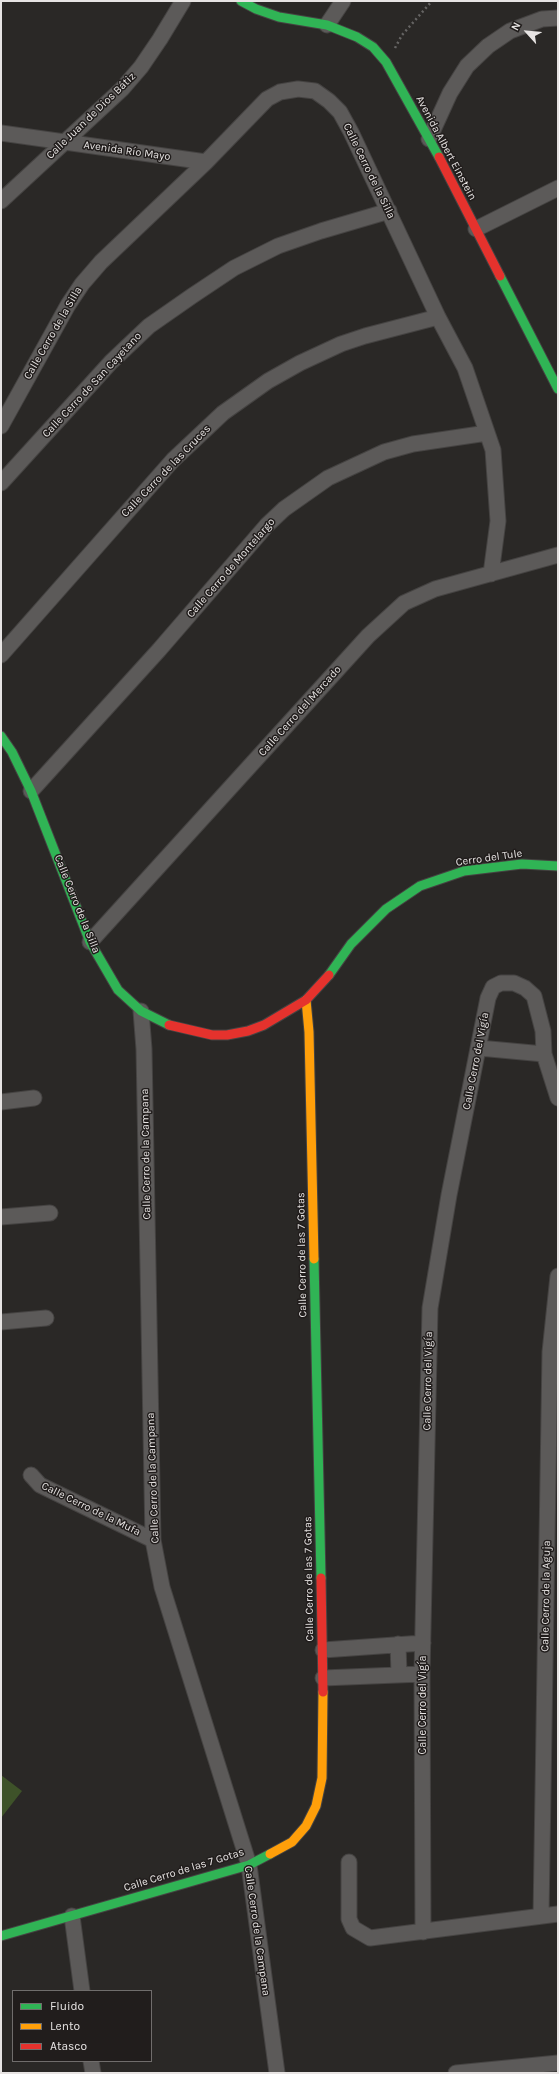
<!DOCTYPE html>
<html>
<head>
<meta charset="utf-8">
<style>
  body { margin:0 }
  #map { position:relative; width:559px; height:2074px; overflow:hidden; background:#2a2826; font-family:Karla,sans-serif }
  canvas { display:block }
  .frame { position:absolute; inset:0; border:2px solid #e7e4e3; pointer-events:none }
  .legend { position:absolute; left:12px; top:1990px; width:140px; height:72px; box-sizing:border-box; background:#211d1c; border:1px solid #706d6c; margin:0; padding:5px 7px; list-style:none; font-size:12px; color:#e7e4e3 }
  .legend li { display:flex; align-items:center; gap:8px; height:20px }
  .legend b { width:20px; border:1px solid #706d6c }
  .north { position:absolute; left:507px; top:12px; width:40px; height:40px; -webkit-text-stroke:3px #211d1c; paint-order:stroke; rotate:297deg; font-size:11px; font-weight:700; line-height:16px; text-align:center; color:#e7e4e3 }
  .north::after { content:''; display:block; margin:auto; width:14px; height:18px; background:#e7e4e3; clip-path:polygon(50% 0,100% 100%,50% 72%,0 100%) }
</style>
</head>
<body>
<div id="map">
<canvas width="559" height="2074"></canvas>
<div class="frame"></div>
<ul class="legend">
<li><b style="height:5px;background:#30b455"></b>Fluido</li>
<li><b style="height:5px;background:#ff9f0a"></b>Lento</li>
<li><b style="height:5px;background:#e5322d"></b>Atasco</li>
</ul>
<div class="north">N</div>
</div>
<script>
const ctx = document.querySelector('canvas').getContext('2d');
ctx.lineJoin = 'round';
function fillPath(path, color) { ctx.fillStyle = color; ctx.fill(path, 'evenodd'); }
const toPath = rows => new Path2D(rows.map(r => 'M' + r).join(''));
function trace(path, color, width, dash) { ctx.strokeStyle = color; ctx.lineWidth = width; ctx.lineCap = dash ? 'butt' : 'round'; ctx.setLineDash(dash || []); ctx.stroke(path); }
function write(font, color, halo, rows, align = 'center') {
  ctx.font = font + ' Karla,sans-serif'; ctx.lineWidth = 3; ctx.setLineDash([]); ctx.textBaseline = 'middle'; ctx.strokeStyle = halo; ctx.fillStyle = color; for (const [text, x, y, turn = 0] of rows) {
    ctx.save(); ctx.translate(x, y); ctx.rotate((+turn || 0) * Math.PI / 180); ctx.textAlign = isNaN(turn) ? turn : align; if (halo) ctx.strokeText(text, 0, 0); ctx.fillText(text, 0, 0); ctx.restore();
  }
}
fillPath(toPath([
  [1,1775,22,1791,1,1818]
]), '#3e5229');
const street = toPath([
  [327,25,343,1],
  [1,133,206,162],
  [429,139,450,93,467,66,488,46,510,31,542,19,558,18],
  [1,201,122,89,141,67,160,39,183,1],
  [476,229,558,188],
  [1,426,68,305,82,284,101,262,206,162,267,99,280,92,298,89,315,91,329,101,340,112,351,132,438,317,465,368,493,450,498,521,491,574],
  [1,483,111,362,149,326,192,296,234,268,278,246,321,231,389,211],
  [1,655,173,460,223,413,268,381,300,363,341,344,365,336,438,317],
  [31,791,159,650,267,525,284,509,328,478,384,452,413,444,487,433],
  [90,942,368,636,404,603,435,589,558,555],
  [141,1011,144,1049,153,1540,162,1587,249,1865,277,2073],
  [479,1048,544,1054],
  [1,1102,34,1098],
  [1,1217,50,1213],
  [1,1322,46,1318],
  [31,1475,40,1485,153,1540],
  [398,1644,399,1674],
  [323,1650,423,1643],
  [323,1678,422,1674],
  [349,1862,349,1919,353,1928,370,1938,558,1914],
  [72,1916,82,1991],
  [541,1916,550,1352,558,1276],
  [423,1932,422,1674,430,1308,449,1195,488,998,493,987,501,983,514,983,525,988,534,996,543,1031,544,1054,558,1098],
  [91,2061,93,2073],
  [456,2073,558,2063]
]);
const fast = toPath([
  [241,1,256,9,279,17,327,25,357,37,373,47,386,62,439,157],
  [500,276,558,389],
  [1,736,12,752,31,791,90,942,118,990,141,1011,169,1025],
  [329,975,351,944,386,909,420,886,464,871,522,864,558,866],
  [314,1259,321,1578],
  [1,1936,249,1865,270,1854]
]);
const slow = toPath([
  [306,1000,309,1032,314,1259],
  [270,1854,292,1842,306,1826,316,1806,322,1778,323,1692]
]);
const jam = toPath([
  [439,157,500,276],
  [169,1025,212,1035,227,1035,248,1031,264,1025,306,1000,329,975],
  [321,1578,323,1692]
]);
trace(street, '#454342', 17);
trace(fast, '#454342', 11);
trace(slow, '#454342', 11);
trace(jam, '#454342', 11);
trace(toPath([
  [395,48,402,35,432,1]
]), '#666564', 2.5, [2, 3]);
trace(street, '#5c5a59', 15);
trace(fast, '#30b455', 9);
trace(slow, '#ff9f0a', 9);
trace(jam, '#e5322d', 9);
write('11px', '#e7e4e3', '#211d1c', [
  ["Calle Juan de Dios Bátiz",91,116,-44],
  ["Avenida Albert Einstein",446,148,62],
  ["Avenida Río Mayo",127,151,8],
  ["Calle Cerro de la Silla",369,171,64],
  ["Calle Cerro de la Silla",53,333,-60],
  ["Calle Cerro de San Cayetano",92,385,-47],
  ["Calle Cerro de las Cruces",166,471,-46],
  ["Calle Cerro de Montelargo",231,568,-49],
  ["Calle Cerro del Mercado",300,711,-48],
  ["Cerro del Tule",489,858,-8],
  ["Calle Cerro de la Silla",77,904,68],
  ["Calle Cerro del Vigía",476,1061,-79],
  ["Calle Cerro de la Campana",146,1154,-91],
  ["Calle Cerro de las 7 Gotas",302,1255,-91],
  ["Calle Cerro del Vigía",428,1381,-89],
  ["Calle Cerro de la Campana",153,1478,-92],
  ["Calle Cerro de la Mufa",91,1509,26],
  ["Calle Cerro de las 7 Gotas",309,1579,-91],
  ["Calle Cerro de la Aguja",546,1596,-89],
  ["Calle Cerro del Vigía",423,1705,-90],
  ["Calle Cerro de las 7 Gotas",184,1870,-17],
  ["Calle Cerro de la Campana",257,1931,82]
]);
</script>
</body>
</html>
